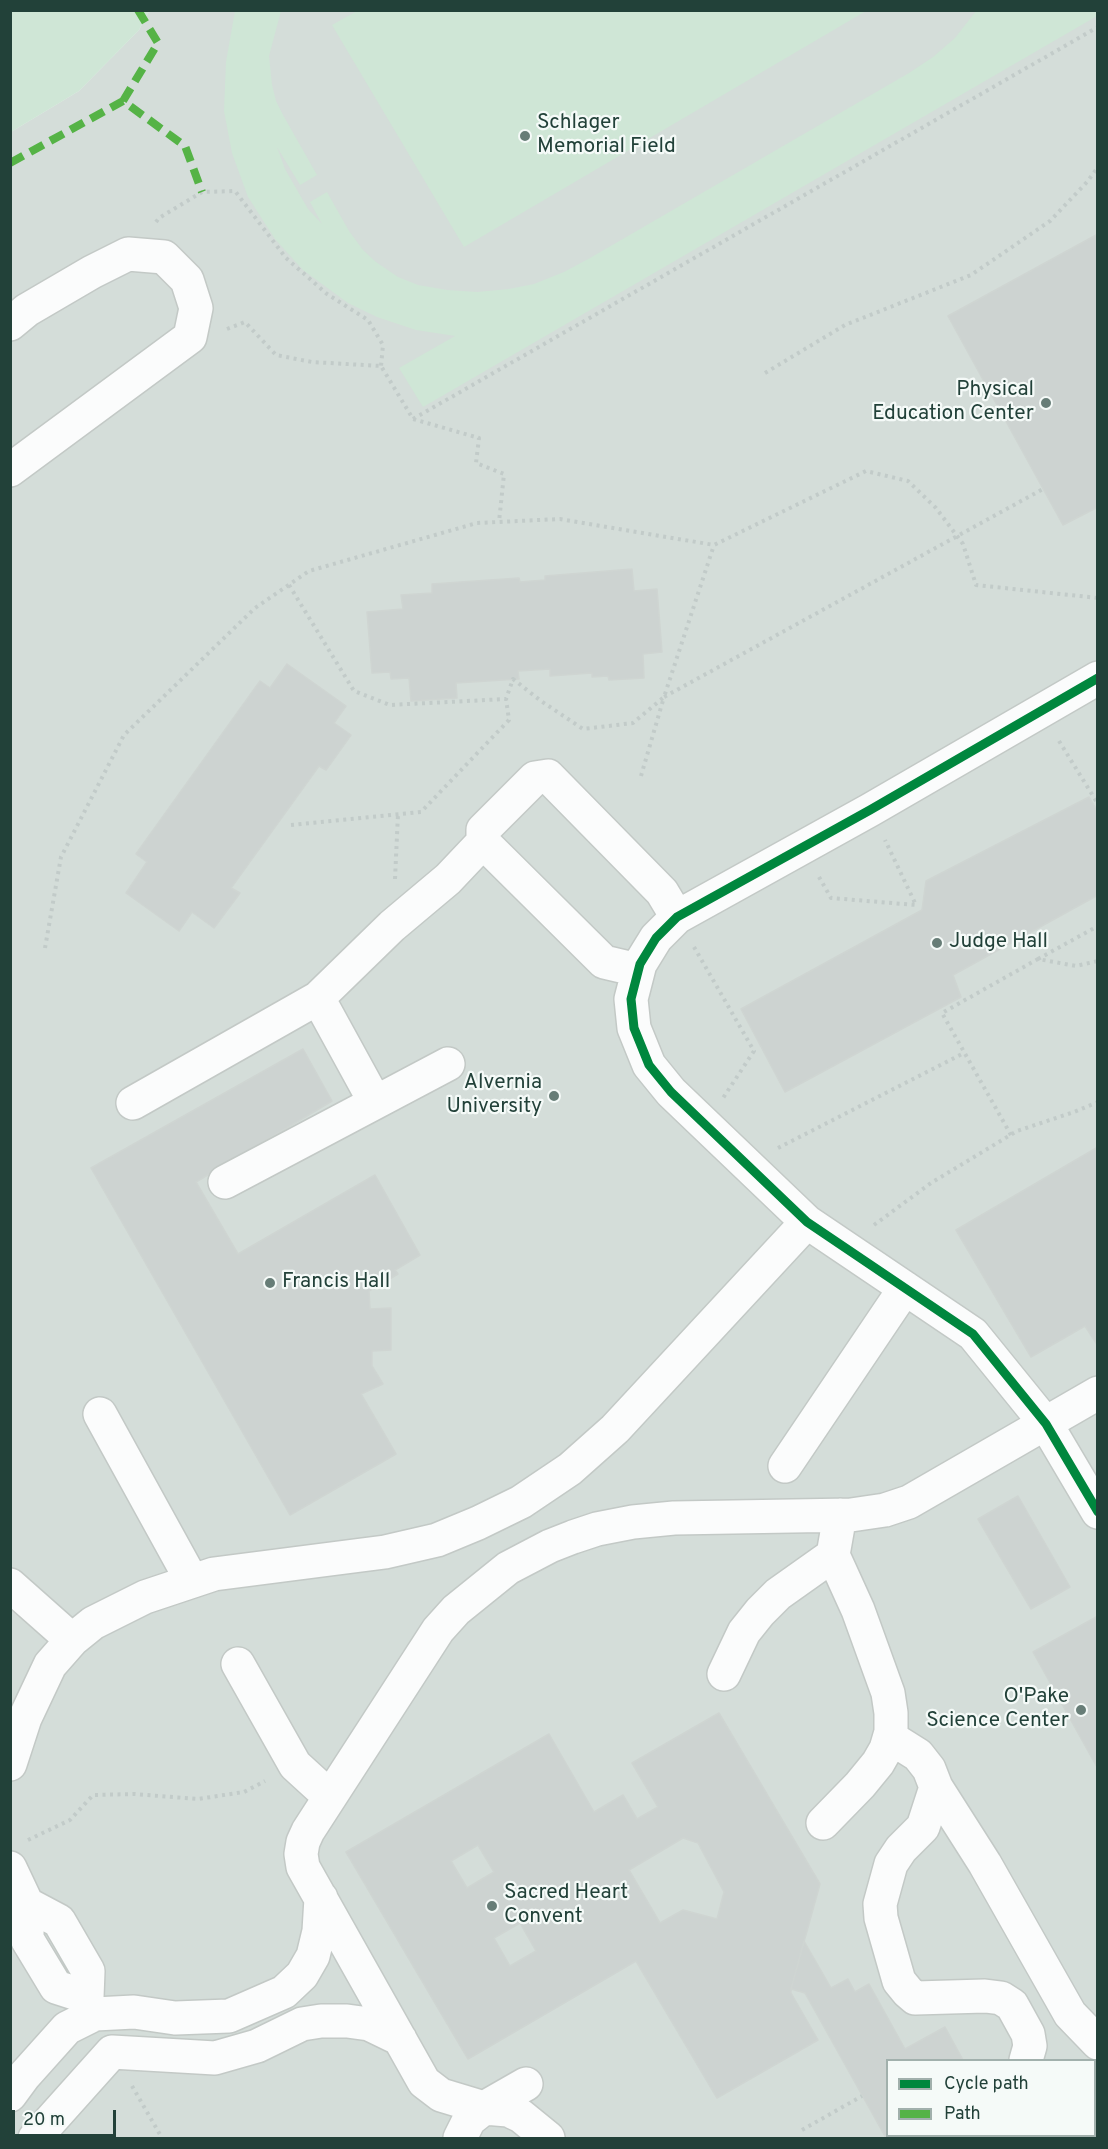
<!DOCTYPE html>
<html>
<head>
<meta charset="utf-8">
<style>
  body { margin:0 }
  #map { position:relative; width:1108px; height:2149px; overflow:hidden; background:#e6ece9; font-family:Overpass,sans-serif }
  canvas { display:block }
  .frame { position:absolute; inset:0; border:12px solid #224139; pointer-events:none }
  .legend { position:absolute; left:886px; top:2059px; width:210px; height:78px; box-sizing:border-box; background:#f5faf8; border:2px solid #a1b0ac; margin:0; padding:8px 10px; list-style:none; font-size:18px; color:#224139 }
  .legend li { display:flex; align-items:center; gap:12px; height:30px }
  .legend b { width:30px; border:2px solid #a1b0ac }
  .scale { position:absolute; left:12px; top:2110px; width:104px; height:27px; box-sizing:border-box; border:3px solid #224139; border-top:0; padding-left:8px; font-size:18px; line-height:21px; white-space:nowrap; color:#224139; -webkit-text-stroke:4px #f5faf8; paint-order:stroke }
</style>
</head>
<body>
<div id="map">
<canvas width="1108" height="2149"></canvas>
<div class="frame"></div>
<ul class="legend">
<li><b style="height:8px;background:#00873e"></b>Cycle path</li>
<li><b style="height:8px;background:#55b346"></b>Path</li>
</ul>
<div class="scale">20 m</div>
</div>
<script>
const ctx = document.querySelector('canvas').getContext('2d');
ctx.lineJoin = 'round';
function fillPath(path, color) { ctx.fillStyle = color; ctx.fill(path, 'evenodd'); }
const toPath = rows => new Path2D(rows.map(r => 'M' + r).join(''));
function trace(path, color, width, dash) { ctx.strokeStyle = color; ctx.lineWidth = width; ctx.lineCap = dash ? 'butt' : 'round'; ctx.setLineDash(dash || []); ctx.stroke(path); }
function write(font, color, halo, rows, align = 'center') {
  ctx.font = font + ' Overpass,sans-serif'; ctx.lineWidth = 4.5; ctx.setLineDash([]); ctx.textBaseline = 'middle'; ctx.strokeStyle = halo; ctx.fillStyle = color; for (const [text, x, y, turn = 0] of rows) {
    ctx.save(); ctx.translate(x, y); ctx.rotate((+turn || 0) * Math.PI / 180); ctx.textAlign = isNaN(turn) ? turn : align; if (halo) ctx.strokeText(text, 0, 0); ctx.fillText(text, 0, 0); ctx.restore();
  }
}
fillPath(toPath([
  [149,11,1097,11,1097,2138,11,2138,11,132,79,91,139,30],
  [888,2060,1094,2060,1094,2136,888,2136]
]), '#d4ddd9');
fillPath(toPath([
  [11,10,149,10,149,11,139,30,79,91,11,132],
  [1097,10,1097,16,423,407,399,368,455,336,416,330,377,317,348,303,303,270,275,239,248,197,232,153,224,111,226,62,235,11,281,11,269,56,272,85,276,101,283,115,317,175,300,185,277,147,285,169,308,209,322,224,310,202,327,192,349,231,363,250,376,262,398,277,418,285,447,290,477,292,509,289,534,284,564,272,590,258,909,73,933,57,955,38,976,11],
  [357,11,357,10,866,11,464,247,332,25]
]), '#cfe6d6');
const building = toPath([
  [1098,234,1098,507,1063,525,948,316,1098,234],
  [632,569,634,591,657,589,662,652,643,654,644,678,609,680,608,676,592,677,592,673,550,676,550,669,518,671,519,679,456,683,457,698,411,701,409,678,391,679,390,672,372,673,367,612,403,609,401,595,432,593,432,584,519,578,520,582,545,580,545,576,632,569],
  [287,664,346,706,334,723,351,735,326,770,319,766,231,888,240,893,214,928,192,912,179,931,126,893,147,862,136,854,260,681,270,688,287,664],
  [1089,797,1098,812,1098,895,953,975,961,997,785,1092,741,1009,922,910,926,881,1089,797],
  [303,1049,332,1101,196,1182,238,1254,375,1175,420,1255,395,1270,398,1274,369,1291,370,1309,391,1308,391,1350,372,1351,372,1366,383,1384,361,1394,396,1454,290,1515,91,1168,303,1049],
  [1098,1147,1098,1346,1085,1326,1031,1357,956,1230,1098,1147],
  [1018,1496,1070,1587,1031,1609,978,1519,1018,1496],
  [1098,1616,1098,1769,1033,1652,1098,1616],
  [719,1713,820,1884,791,1989,791,1993,818,2040,717,2098,636,1961,468,2059,346,1852,549,1734,594,1812,623,1795,637,1819,658,1807,632,1763,719,1713],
  [683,1838,698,1843,724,1892,717,1919,683,1910,660,1923,629,1870,683,1838],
  [478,1845,494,1872,467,1888,451,1861,478,1845],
  [520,1923,536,1951,510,1966,494,1938,520,1923],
  [804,1941,831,1988,848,1979,855,1992,869,1984,905,2049,945,2027,963,2060,888,2060,888,2136,955,2136,957,2138,886,2138,805,1993,791,1989,804,1941]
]);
fillPath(building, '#cdd3d1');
trace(building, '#cfd5d2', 1.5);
const minor = toPath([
  [10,324,27,310,92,272,128,254,164,257,187,280,196,308,190,337,10,470],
  [1098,678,870,810,677,917,656,938,640,964,631,999,634,1028,649,1065,671,1092,807,1222,973,1334,1046,1424,1098,1512],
  [638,970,604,962,483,842,483,830,535,778,548,776,662,892,677,917],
  [318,998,375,1102],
  [133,1103,318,998,392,926,448,879,483,842],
  [225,1182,448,1064],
  [100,1414,192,1581],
  [785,1466,905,1288],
  [10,1585,72,1640],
  [238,1664,295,1765,330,1797],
  [724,1674,744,1632,760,1612,778,1594,833,1555],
  [891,1738,918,1755,929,1769,936,1787,923,1827,901,1849,891,1864,880,1904,881,1918,899,1981,908,1992,915,1998,985,1996,1001,1998,1012,2005,1028,2034,1030,2046,1026,2060],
  [10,1764,25,1718,50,1665,72,1640,93,1623,145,1597,214,1574,385,1552,437,1540,478,1523,521,1502,570,1469,615,1429,807,1222],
  [936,1787,985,1864,1070,2014,1098,2043],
  [823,1823,860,1785,878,1763,886,1749,891,1732,891,1713,888,1693,858,1610,833,1555,840,1515],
  [10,1868,27,1904,27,1939,56,1987,87,1997,88,1971,59,1921,27,1904],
  [112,2052,215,2058,257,2046,302,2024,321,2021,347,2021,369,2024,400,2039],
  [526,2084,484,2108,441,2095,424,2082,303,1867,301,1854,303,1842,308,1831,438,1630,456,1610,508,1568,550,1546,573,1537,597,1529,633,1522,674,1518,851,1515,885,1510,909,1502,1098,1393],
  [10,2095,24,2076,67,2028,95,2014,134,2012,175,2018,229,2016,284,1992,302,1975,313,1956,319,1931,321,1898],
  [985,2136,985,2138],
  [35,2138,112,2052],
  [460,2138,469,2120,484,2108,508,2110,521,2116,548,2138]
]);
trace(minor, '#c3c9c6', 36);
trace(toPath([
  [156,222,159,218,202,192,235,191,286,258,327,294,368,320,383,345,381,366],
  [227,329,245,322,276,355,312,362,381,366,413,419,479,438,476,463,504,474,499,522],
  [765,373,845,325,971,275,1050,221,1087,182,1098,167],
  [413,419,1098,27],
  [289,585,354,691,390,705,506,699,513,679,541,701,583,729,633,723,664,697,714,545],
  [1059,741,1098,804],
  [641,776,664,697,1043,489],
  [291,825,421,812,509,720,506,699],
  [819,877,831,898,916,905,885,840],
  [395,879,398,814],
  [694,947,754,1051,723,1098],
  [45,948,61,857,124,735,255,608,309,571,477,523,560,519,714,545,866,471,908,481,936,508,963,544,976,585,1098,598],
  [1038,959,1098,926],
  [1011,1135,942,1013,1038,959,1076,966,1098,961],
  [778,1148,964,1053],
  [874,1225,931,1183,1017,1131,1074,1112,1098,1102],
  [28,1840,70,1820,93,1795,134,1794,198,1799,244,1792,265,1781],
  [132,2086,162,2138],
  [802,2130,862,2096]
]), '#c2cbc9', 4, [3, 4.5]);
trace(minor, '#fbfcfc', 33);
trace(toPath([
  [123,101,158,43,138,10],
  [10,163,123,101,185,146,202,192]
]), '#55b346', 8, [15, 8]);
trace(toPath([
  [1098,678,870,810,677,917,656,938,640,964,631,999,634,1028,649,1065,671,1092,807,1222,973,1334,1046,1424,1098,1512]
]), '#00873e', 9);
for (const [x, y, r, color] of [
  [525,136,6,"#677d77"],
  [1046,403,6,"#677d77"],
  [937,943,6,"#677d77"],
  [554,1096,6,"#677d77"],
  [270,1283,6,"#677d77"],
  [1081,1710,6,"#677d77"],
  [492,1906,6,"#677d77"]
]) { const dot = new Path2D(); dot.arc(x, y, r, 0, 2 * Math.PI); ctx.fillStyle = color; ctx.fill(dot); trace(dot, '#f5faf8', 2); }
write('21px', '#224139', '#f5faf8', [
  ["Schlager",537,124],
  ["Memorial Field",537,148],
  ["Physical",1034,391,"right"],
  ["Education Center",1034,415,"right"],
  ["Judge Hall",949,943],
  ["Alvernia",542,1084,"right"],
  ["University",542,1108,"right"],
  ["Francis Hall",282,1283],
  ["O'Pake",1069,1698,"right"],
  ["Science Center",1069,1722,"right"],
  ["Sacred Heart",504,1894],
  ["Convent",504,1918]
], 'left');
</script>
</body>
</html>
